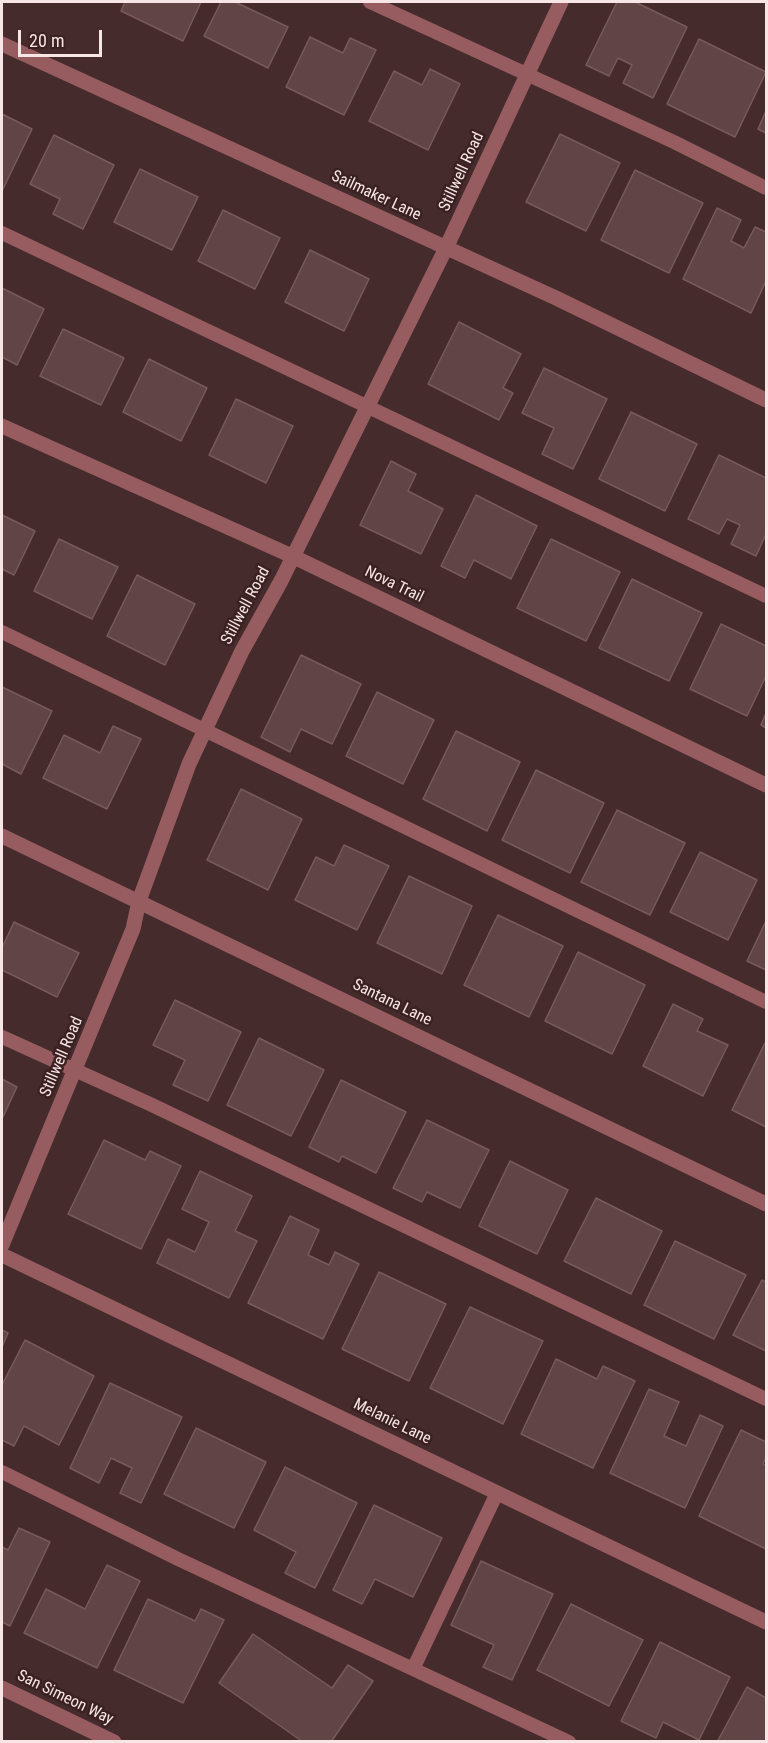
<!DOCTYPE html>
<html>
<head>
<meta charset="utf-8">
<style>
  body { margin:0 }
  #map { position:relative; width:768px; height:1743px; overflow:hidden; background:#462b2c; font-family:"Roboto Condensed",sans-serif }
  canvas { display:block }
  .frame { position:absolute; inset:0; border:3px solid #f8e5e6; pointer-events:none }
  .scale { position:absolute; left:18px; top:30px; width:84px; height:27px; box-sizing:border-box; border:3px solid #f8e5e6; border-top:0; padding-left:8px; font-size:18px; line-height:21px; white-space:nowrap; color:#f8e5e6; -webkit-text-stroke:4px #3b2122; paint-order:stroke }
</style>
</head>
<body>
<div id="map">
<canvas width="768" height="1743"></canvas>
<div class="frame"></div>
<div class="scale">20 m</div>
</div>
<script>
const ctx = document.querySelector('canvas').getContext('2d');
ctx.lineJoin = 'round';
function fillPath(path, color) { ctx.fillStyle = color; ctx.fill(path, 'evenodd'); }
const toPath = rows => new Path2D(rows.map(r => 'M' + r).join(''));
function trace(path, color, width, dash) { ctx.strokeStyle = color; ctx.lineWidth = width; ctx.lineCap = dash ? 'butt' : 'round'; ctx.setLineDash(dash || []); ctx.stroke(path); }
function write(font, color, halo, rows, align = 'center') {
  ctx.font = font + ' "Roboto Condensed",sans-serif'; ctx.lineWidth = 5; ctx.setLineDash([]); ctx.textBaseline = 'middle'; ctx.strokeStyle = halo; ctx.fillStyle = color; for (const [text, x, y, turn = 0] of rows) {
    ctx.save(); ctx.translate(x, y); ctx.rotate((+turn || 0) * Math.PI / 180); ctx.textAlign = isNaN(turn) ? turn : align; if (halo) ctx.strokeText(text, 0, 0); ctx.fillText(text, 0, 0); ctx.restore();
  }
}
const building = toPath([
  [125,2,201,2,183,41,121,11,125,2],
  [221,2,235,2,288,27,268,68,204,36,221,2],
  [617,2,635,2,687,27,653,98,623,83,632,65,618,58,609,76,586,65,617,2],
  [310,37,343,53,350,38,376,50,344,115,286,87,310,37],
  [699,39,766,72,735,137,667,104,699,39],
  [430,69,460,84,428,150,369,121,394,71,422,85,430,69],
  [766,111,766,133,758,129,766,111],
  [2,114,32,129,2,191,2,114],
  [560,134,620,163,586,231,526,202,560,134],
  [54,135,114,165,83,229,53,214,60,199,30,184,54,135],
  [140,169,198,197,172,250,114,222,140,169],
  [635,170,703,203,669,273,601,240,635,170],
  [717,208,741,220,731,241,744,248,755,227,766,232,766,281,751,313,683,279,717,208],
  [223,210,280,238,255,289,198,261,223,210],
  [310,250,369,279,344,331,285,302,310,250],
  [2,288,44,309,17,365,2,357,2,288],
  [459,322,521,354,503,388,513,393,499,420,428,384,459,322],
  [63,329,124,358,101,405,40,376,63,329],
  [149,359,207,388,181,441,123,412,149,359],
  [544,368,607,399,573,469,542,454,554,428,522,413,544,368],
  [236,399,293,426,266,483,209,455,236,399],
  [631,412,697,444,665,511,599,479,631,412],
  [719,455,766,478,766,534,756,556,731,544,740,525,727,519,719,534,688,519,719,455],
  [391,461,416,474,408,491,443,509,421,554,360,525,391,461],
  [476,495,537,526,511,579,474,560,465,578,441,566,476,495],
  [2,515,35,531,14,575,2,569,2,515],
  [59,539,118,567,92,619,34,591,59,539],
  [551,539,620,572,586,641,517,608,551,539],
  [137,575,195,604,165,665,107,636,137,575],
  [632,579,702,613,669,681,599,648,632,579],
  [721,624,766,646,766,676,747,716,690,689,721,624],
  [301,655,361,684,332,744,301,729,290,752,261,737,301,655],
  [2,687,52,711,21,774,2,764,2,687],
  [377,692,434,720,403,784,346,756,377,692],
  [766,713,766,728,761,725,766,713],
  [113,726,141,739,107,809,43,778,64,735,100,753,113,726],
  [456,731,520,762,487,831,423,799,456,731],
  [536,770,604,803,570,873,502,840,536,770],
  [241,789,302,819,268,890,207,860,241,789],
  [617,810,685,843,650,915,581,882,617,810],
  [344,845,389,866,357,930,295,900,316,857,334,866,344,845],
  [700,852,757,880,728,940,670,912,700,852],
  [409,876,472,906,442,974,377,943,409,876],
  [498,915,563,946,529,1017,464,985,498,915],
  [766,921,766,970,747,961,766,921],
  [14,922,79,953,57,997,2,970,2,948,14,922],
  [578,952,645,985,612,1054,545,1021,578,952],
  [175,1000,241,1032,208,1101,173,1085,185,1060,153,1045,175,1000],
  [673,1004,703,1019,697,1031,728,1045,703,1096,643,1066,673,1004],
  [259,1038,324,1070,291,1136,227,1105,259,1038],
  [765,1043,766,1044,766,1127,732,1110,765,1043],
  [2,1079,17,1087,2,1119,2,1079],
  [341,1080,406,1112,376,1173,342,1156,339,1162,309,1147,341,1080],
  [427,1120,489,1150,460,1208,427,1192,422,1202,393,1188,427,1120],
  [104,1140,145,1160,150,1151,181,1166,141,1249,68,1214,104,1140],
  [510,1161,568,1190,537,1254,479,1226,510,1161],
  [200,1171,252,1196,235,1231,257,1241,229,1298,157,1263,168,1239,195,1252,209,1222,182,1209,200,1171],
  [596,1198,662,1231,631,1294,564,1261,596,1198],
  [290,1216,319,1230,308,1255,329,1265,335,1252,359,1264,323,1339,248,1303,290,1216],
  [675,1241,746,1275,714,1339,644,1305,675,1241],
  [379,1272,446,1304,409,1381,342,1349,379,1272],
  [762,1280,766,1282,766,1351,733,1335,762,1280],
  [470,1307,543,1341,503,1424,430,1388,470,1307],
  [2,1330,8,1333,2,1347,2,1330],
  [25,1340,94,1376,59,1445,24,1426,14,1446,2,1440,2,1385,25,1340],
  [556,1359,597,1379,603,1366,635,1381,593,1468,521,1434,556,1359],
  [110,1383,182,1417,141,1503,120,1493,132,1468,111,1458,99,1483,70,1468,110,1383],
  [649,1389,679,1402,664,1436,686,1446,700,1415,723,1426,685,1508,610,1473,649,1389],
  [196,1428,266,1462,234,1528,164,1494,196,1428],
  [741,1430,766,1442,766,1457,763,1464,766,1466,766,1549,699,1516,741,1430],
  [285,1467,357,1503,315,1588,285,1573,296,1552,254,1530,285,1467],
  [374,1505,442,1538,413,1597,375,1579,362,1604,333,1590,374,1505],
  [19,1528,50,1542,10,1626,2,1622,2,1547,8,1550,19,1528],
  [481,1561,553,1594,512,1680,483,1667,494,1645,451,1625,481,1561],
  [107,1565,140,1581,97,1668,24,1633,46,1589,85,1609,107,1565],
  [148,1599,195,1621,201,1609,224,1620,183,1703,114,1670,148,1599],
  [571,1604,643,1640,609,1706,537,1670,571,1604],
  [253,1634,332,1688,348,1665,373,1681,331,1742,303,1742,219,1683,253,1634],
  [660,1642,730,1677,699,1740,663,1722,656,1738,621,1721,660,1642],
  [747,1687,766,1698,766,1742,717,1742,747,1687]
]);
fillPath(building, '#614446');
trace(building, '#785a5b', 1.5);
trace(toPath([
  [370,2,674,142,766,188],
  [2,233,766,596],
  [2,632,766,1002],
  [2,1037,152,1105,766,1399],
  [2,1472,178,1559,569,1742],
  [414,1667,497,1493]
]), '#975c60', 14);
trace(toPath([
  [2,44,556,298,766,400],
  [2,426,292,556,766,785],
  [2,836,766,1204],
  [2,1245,133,929,139,901,189,764,242,651,281,581,446,248,561,2],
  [2,1255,766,1622],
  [2,1688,114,1742]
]), '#975c60', 15);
write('16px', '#f8e5e6', '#3b2122', [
  ["Stillwell Road",462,172,-65],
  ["Sailmaker Lane",376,196,25],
  ["Nova Trail",394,585,26],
  ["Stillwell Road",246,606,-62],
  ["Santana Lane",392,1003,26],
  ["Stillwell Road",62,1057,-67],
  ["Melanie Lane",392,1422,26],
  ["San Simeon Way",65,1698,26]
]);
</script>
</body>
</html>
